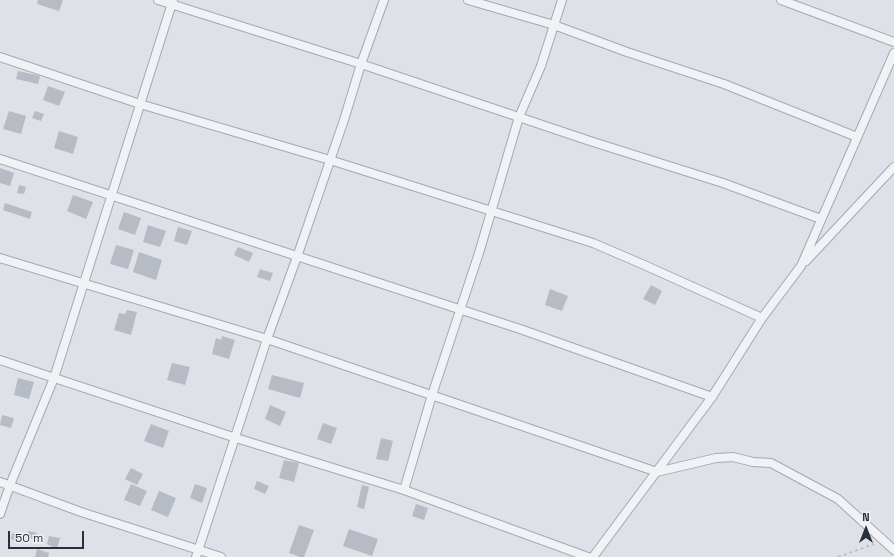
<!DOCTYPE html>
<html>
<head>
<meta charset="utf-8">
<style>
  body { margin:0 }
  #map { position:relative; width:894px; height:557px; overflow:hidden; background:#dee1e7; font-family:"Space Grotesk",sans-serif }
  canvas { display:block }
  .north { position:absolute; left:846px; top:509px; width:40px; height:40px; -webkit-text-stroke:3px #edf0f5; paint-order:stroke; rotate:0deg; font-size:11px; font-weight:700; line-height:16px; text-align:center; color:#282f3d }
  .north::after { content:''; display:block; margin:auto; width:14px; height:18px; background:#282f3d; clip-path:polygon(50% 0,100% 100%,50% 72%,0 100%) }
  .scale { position:absolute; left:8px; top:531px; width:76px; height:18px; box-sizing:border-box; border:2px solid #282f3d; border-top:0; padding-left:5px; font-size:12px; line-height:14px; white-space:nowrap; color:#282f3d; -webkit-text-stroke:3px #edf0f5; paint-order:stroke }
</style>
</head>
<body>
<div id="map">
<canvas width="894" height="557"></canvas>
<div class="north">N</div>
<div class="scale">50 m</div>
</div>
<script>
const ctx = document.querySelector('canvas').getContext('2d');
ctx.lineJoin = 'round';
function fillPath(path, color) { ctx.fillStyle = color; ctx.fill(path, 'evenodd'); }
const toPath = rows => new Path2D(rows.map(r => 'M' + r).join(''));
function trace(path, color, width, dash) { ctx.strokeStyle = color; ctx.lineWidth = width; ctx.lineCap = dash ? 'butt' : 'round'; ctx.setLineDash(dash || []); ctx.stroke(path); }
fillPath(toPath([
  [38,0,63,0,59,11,37,4],
  [18,71,40,76,38,84,16,79],
  [48,86,65,92,59,106,43,100],
  [9,111,26,116,21,134,3,129],
  [35,111,44,114,41,121,32,118],
  [59,131,78,137,73,154,54,148],
  [0,168,14,173,10,186,0,183],
  [19,185,26,187,24,194,17,193],
  [73,195,93,202,86,219,67,211],
  [5,203,32,212,30,219,3,210],
  [124,212,141,218,135,235,118,229],
  [148,225,166,231,160,247,143,242],
  [178,227,192,231,187,245,174,241],
  [116,245,134,250,128,269,110,264],
  [238,247,253,253,249,262,234,255],
  [139,252,162,260,156,280,133,272],
  [260,269,273,273,270,281,257,277],
  [651,285,662,291,655,305,643,299],
  [550,289,568,296,562,311,545,305],
  [127,310,137,312,131,335,114,330,119,313,125,314],
  [222,336,235,340,229,359,212,354,216,338,221,340],
  [172,363,190,367,185,385,167,380],
  [272,375,304,383,300,398,268,389],
  [18,378,34,382,29,399,14,395],
  [270,405,286,412,280,426,265,419],
  [2,415,14,418,11,428,0,425],
  [323,423,337,428,331,444,317,439],
  [151,424,169,431,163,448,144,441],
  [381,438,393,441,388,461,376,459],
  [284,460,299,463,294,482,279,478],
  [131,468,143,474,137,485,125,479],
  [257,481,269,486,265,494,254,489],
  [131,484,147,491,140,506,124,500],
  [195,484,207,488,202,503,190,498],
  [362,485,369,487,364,509,357,507],
  [159,491,176,498,168,517,151,510],
  [416,504,428,508,424,520,412,516],
  [299,525,314,530,304,557,300,557,289,553],
  [349,529,378,539,372,556,343,546],
  [28,531,37,533,35,540,27,538],
  [12,533,25,537,23,543,11,539],
  [49,536,60,538,57,549,47,544],
  [37,549,49,553,48,557,35,557]
]), '#b6bbc4');
const minor = toPath([
  [158,0,361,64,590,141,723,183,821,219],
  [468,0,554,25,627,52,724,84,857,137],
  [781,0,894,42],
  [0,57,140,104,330,160,593,243,642,264,762,318],
  [0,159,520,329,712,397],
  [0,258,267,339,657,472,716,458,733,457,753,462,771,463,838,499,894,550],
  [806,261,894,167],
  [0,360,236,438,404,490,588,557],
  [0,482,81,512,221,557],
  [404,490,432,395,479,253,519,117,541,66,562,0],
  [0,514,10,485,54,378,173,0],
  [196,557,267,339,297,257,344,120,361,64,384,0],
  [593,557,712,397,762,318,801,266,894,53]
]);
trace(minor, '#a4a8b1', 10);
trace(toPath([
  [838,557,874,544]
]), '#bdbfc6', 2, [3, 3]);
trace(minor, '#f1f2f6', 8);
</script>
</body>
</html>
